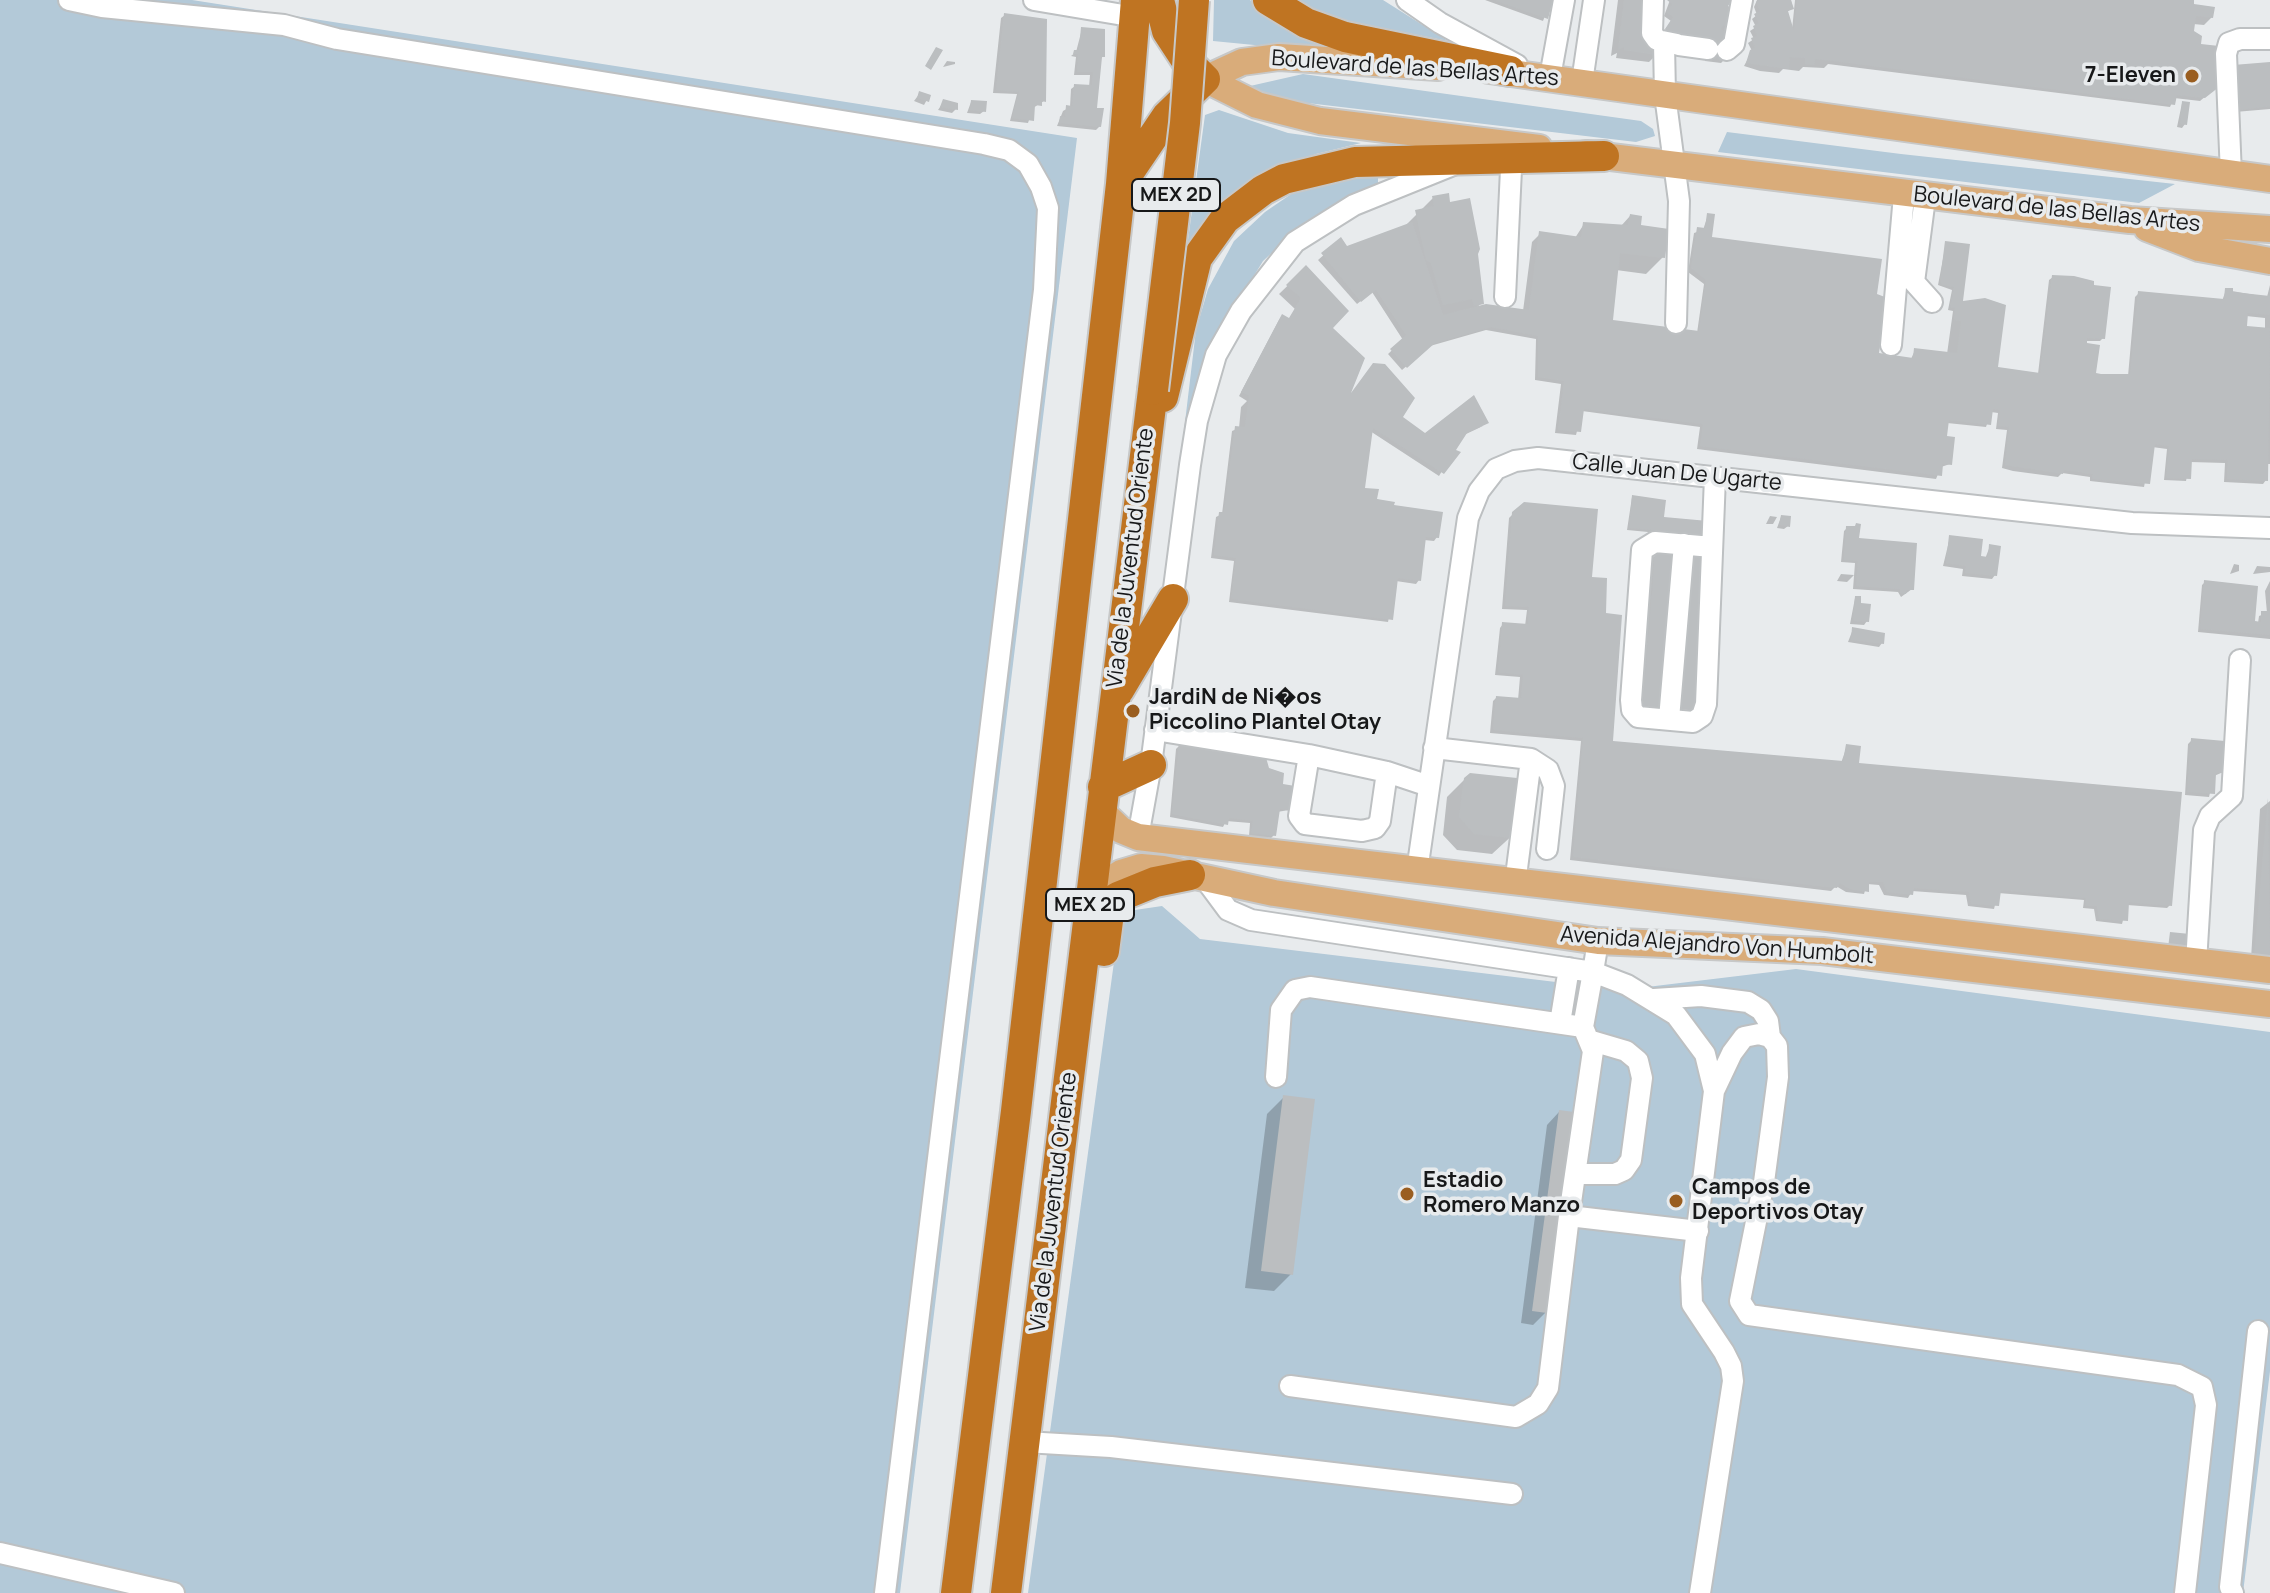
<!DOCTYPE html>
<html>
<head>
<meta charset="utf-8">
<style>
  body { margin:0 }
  canvas { display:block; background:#e8ebed }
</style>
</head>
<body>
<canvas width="2270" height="1593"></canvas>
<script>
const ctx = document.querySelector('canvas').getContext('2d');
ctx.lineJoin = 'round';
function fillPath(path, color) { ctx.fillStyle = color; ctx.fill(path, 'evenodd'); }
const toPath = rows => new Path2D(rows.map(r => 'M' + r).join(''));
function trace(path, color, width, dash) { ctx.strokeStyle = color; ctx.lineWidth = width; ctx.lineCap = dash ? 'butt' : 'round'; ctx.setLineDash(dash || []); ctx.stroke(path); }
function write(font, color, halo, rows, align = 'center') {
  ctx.font = font + ' Manrope,sans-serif'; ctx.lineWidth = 7; ctx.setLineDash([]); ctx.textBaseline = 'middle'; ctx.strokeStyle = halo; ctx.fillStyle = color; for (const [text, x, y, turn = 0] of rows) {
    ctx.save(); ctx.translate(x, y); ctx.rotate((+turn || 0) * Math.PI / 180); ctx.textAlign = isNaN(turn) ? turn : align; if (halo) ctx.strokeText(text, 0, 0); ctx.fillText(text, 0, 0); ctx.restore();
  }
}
fillPath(toPath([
  [0,0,192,0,1077,138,900,1593,0,1593],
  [1214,0,1250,0,1281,26,1315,41,1388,58,1213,41],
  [1293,0,1383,0,1448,41,1331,18],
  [1303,74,1641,121,1653,129,1655,136,1636,142,1299,102,1268,96,1250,86],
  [1219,110,1288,133,1361,143,1316,154,1276,171,1182,284,1205,115],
  [1727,132,1901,154,2175,184,2139,203,1718,152],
  [1378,174,1378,187,1345,200,1305,222,1263,261,1228,318,1169,556,1196,330,1208,289,1234,241,1265,212,1297,190,1344,176],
  [1162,906,1200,939,1622,990,1796,969,2270,1032,2270,1371,2243,1593,1028,1593,1120,918,1135,910]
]), '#b3c9d8');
fillPath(toPath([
  [1485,0,1551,0,1543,21],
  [1618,0,1648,0,1657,54,1649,62,1616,58,1617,53,1611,56],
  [1670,0,1729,0,1725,6,1729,29,1724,34,1724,60,1721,63,1705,61,1706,44,1663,33,1671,21,1664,16],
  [1757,0,1791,0,1792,8,1787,12,1792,30,1795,0,2192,0,2192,3,2212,17,2204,25,2193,24,2192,32,2213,90,2200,101,2174,98,2170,107,1828,64,1824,68,1803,67,1799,71,1783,69,1779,73,1760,71,1744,66,1752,51,1748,43,1754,39,1750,31,1756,27,1752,19,1757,15,1754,7],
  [1005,15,1044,101,1033,108,1028,123,1010,121,1017,94,993,93,1001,18],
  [1082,29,1103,56,1100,60,1095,110,1100,126,1096,130,1057,126,1063,111,1070,107,1071,89,1075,86,1089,87,1090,75,1074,75,1076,57,1071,56,1076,52],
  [947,61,955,62,955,64,943,67],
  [2270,64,2270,109,2235,112],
  [920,93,929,96,924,105,914,101],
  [944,101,956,109,952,113,938,110],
  [971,102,984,111,980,114,967,113],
  [2182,103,2185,124,2182,128,2177,127],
  [1433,198,1449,204,1476,253,1482,303,1475,309,1523,311,1532,242,1540,234,1575,238,1584,224,1621,226,1630,216,1663,257,1646,274,1616,270,1609,322,1697,333,1704,284,1688,272,1694,233,1703,230,1708,215,1710,239,1875,295,1884,339,1879,342,1877,355,1911,359,1915,350,1947,354,1953,311,1948,310,1952,290,1938,285,1946,243,1961,304,1971,300,2004,306,1994,369,2038,374,2049,280,2053,277,2103,338,2100,341,2085,341,2094,375,2128,376,2135,297,2139,293,2222,301,2226,290,2267,297,2270,285,2270,464,2267,464,2266,480,2263,484,2224,482,2225,463,2190,462,2186,481,2164,480,2167,449,2152,447,2144,487,2090,481,2090,477,2062,473,2058,477,2013,471,2002,468,2007,430,1996,429,1998,413,1991,412,1986,427,1947,423,1945,438,1950,464,1941,467,1936,479,1697,449,1700,427,1582,411,1576,435,1555,433,1561,384,1535,380,1536,339,1486,330,1430,346,1402,370,1388,354,1403,340,1372,292,1357,304,1318,260,1341,240,1346,249,1404,227],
  [2246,316,2265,318,2265,330,2242,328],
  [1306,268,1330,328,1348,396,1401,418,1425,435,1483,426,1464,435,1439,476,1370,431,1363,490,1437,537,1434,541,1424,540,1419,580,1416,584,1396,581,1388,622,1229,602,1234,561,1211,558,1216,517,1222,514,1232,431,1239,428,1241,407,1247,401,1239,396,1279,320,1282,316,1289,320,1295,309,1279,294],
  [1632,497,1662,519,1704,534,1701,537,1627,530],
  [1513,514,1590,579,1611,743,1841,763,1847,746,1857,764,2170,905,2167,908,2127,905,2122,924,2096,921,2094,909,2083,908,2084,900,1998,893,1994,909,1968,906,1966,895,1912,891,1908,898,1884,895,1879,885,1867,884,1864,894,1846,892,1836,886,1831,891,1570,860,1581,741,1490,733,1493,701,1496,698,1518,700,1520,677,1495,675,1500,628,1503,624,1525,626,1527,610,1502,609,1509,518],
  [1770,516,1777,517,1773,524,1766,524],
  [1781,517,1788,526,1784,529,1777,528],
  [1847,528,1912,589,1908,592,1901,597,1898,592,1853,589,1855,563,1841,562,1844,531],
  [1950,537,1979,558,1985,559,1990,546,1995,575,1992,579,1962,576,1963,569,1943,566],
  [1656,555,1659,706,1656,710,1641,708,1652,558],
  [2234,564,2239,565,2239,571,2230,574],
  [2257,566,2270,567,2270,572,2253,574],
  [1841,574,1854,575,1847,582,1837,581],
  [2270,581,2270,639,2198,632,2202,585,2205,582,2253,623,2258,623,2259,616,2267,613,2265,591],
  [1855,598,1867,621,1864,625,1850,624],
  [1853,629,1882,643,1879,647,1848,642],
  [2191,741,2221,773,2214,776,2209,797,2185,795,2188,744],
  [1180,745,1267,769,1280,787,1289,810,1277,812,1274,835,1271,838,1249,836,1250,823,1226,821,1223,827,1170,817,1176,749],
  [1465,779,1516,832,1492,854,1457,850,1443,835,1447,797],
  [2270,801,2270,957,2251,959,2260,809],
  [1284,1097,1291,1274,1274,1291,1245,1288,1267,1114],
  [1559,1112,1546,1312,1533,1325,1521,1323,1547,1125]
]), '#0003');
fillPath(toPath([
  [1494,0,1553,0,1548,19],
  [1624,0,1654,0,1663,56,1624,50,1624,47,1618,50],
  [1667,0,1732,0,1728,6,1735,10,1731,30,1723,25,1721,29,1732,36,1726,61,1707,58,1687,33,1680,39,1665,29,1673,17,1666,12,1672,4],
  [1759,0,1791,0,1794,9,1788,11,1794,31,1797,0,2194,0,2194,4,2215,7,2213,18,2196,16,2194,31,2202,36,2201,44,2219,46,2219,87,2205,98,2177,95,2175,105,1834,61,1815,59,1814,65,1805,64,1805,58,1790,57,1789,69,1746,63,1750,50,1755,48,1751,38,1757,36,1753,26,1759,23,1754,14,1760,11,1756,2],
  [1004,13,1047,19,1046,102,1042,101,1042,106,1035,105,1034,121,1012,118,1019,92,996,90],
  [1081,27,1105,29,1105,57,1102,57,1097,108,1104,108,1101,127,1059,123,1060,116,1065,117,1066,105,1072,106,1074,84,1092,85,1093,72,1077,72,1078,54,1073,54,1074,50,1079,50],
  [936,47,943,50,931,70,925,66],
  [2270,62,2270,106,2238,110,2233,65],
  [919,91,931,95,929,102,917,98],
  [943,99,958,103,958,110,940,107],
  [971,100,987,101,986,112,970,110],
  [2182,101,2190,102,2187,125,2180,124],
  [1449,193,1450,202,1470,198,1480,249,1478,254,1484,304,1474,306,1472,299,1443,305,1431,263,1426,260,1415,210,1434,206,1432,196],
  [1707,213,1715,214,1712,237,1882,259,1877,294,1890,299,1886,340,1881,339,1879,353,1913,358,1914,348,1957,353,1961,321,1954,320,1955,308,1950,307,1954,287,1942,285,1940,281,1945,241,1970,244,1963,301,1985,298,2006,305,1998,367,2040,373,2052,275,2074,276,2094,281,2094,285,2111,287,2105,339,2087,338,2087,343,2100,345,2096,373,2101,374,2130,374,2138,291,2224,299,2225,288,2233,288,2233,292,2270,296,2270,315,2248,313,2247,326,2270,328,2268,481,2227,479,2228,460,2192,459,2191,479,2166,478,2169,446,2155,444,2150,484,2092,479,2093,474,2064,470,2063,474,2005,465,2009,427,1998,426,2000,410,1993,409,1991,425,1949,420,1947,436,1955,437,1952,465,1943,464,1942,476,1700,446,1703,424,1584,409,1581,432,1558,430,1564,381,1538,377,1538,336,1491,327,1435,343,1407,368,1390,349,1406,335,1376,290,1361,302,1321,253,1341,237,1347,246,1412,222,1443,315,1486,304,1529,310,1539,231,1581,237,1583,222,1628,225,1630,214,1642,216,1641,225,1669,229,1665,258,1620,253,1613,320,1699,331,1706,280,1691,268,1697,227,1705,228],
  [1306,265,1349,311,1333,328,1365,358,1351,393,1373,363,1385,364,1415,398,1403,417,1425,433,1474,395,1489,423,1467,433,1456,450,1461,452,1444,474,1373,428,1365,488,1379,489,1377,499,1395,502,1394,505,1443,512,1439,538,1426,537,1421,581,1398,578,1393,620,1231,599,1236,558,1214,555,1219,512,1224,512,1235,426,1245,427,1249,396,1241,392,1282,314,1289,318,1301,298,1286,285],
  [1632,495,1666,500,1664,517,1708,521,1706,535,1629,528],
  [1524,502,1598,509,1592,577,1607,578,1606,613,1622,615,1613,741,1843,761,1846,744,1861,746,1859,763,2182,792,2172,906,2129,902,2128,921,2099,919,2097,906,2085,906,2086,898,2001,890,1999,906,1971,904,1969,892,1914,888,1913,895,1887,892,1883,882,1869,882,1869,892,1850,889,1840,883,1837,888,1573,857,1583,738,1493,730,1496,696,1521,698,1523,675,1498,672,1502,622,1528,624,1529,607,1505,606,1512,512],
  [1781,515,1791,516,1790,527,1779,525],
  [1856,523,1861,524,1859,538,1917,543,1914,590,1907,590,1906,594,1900,593,1900,589,1856,586,1858,561,1844,560,1846,526,1855,526],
  [1949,535,1983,539,1981,556,1988,557,1989,544,2001,546,1997,576,1965,573,1966,566,1946,563],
  [1655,553,1673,555,1661,707,1643,705],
  [1691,556,1709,557,1697,711,1679,709],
  [2204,580,2258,586,2255,621,2261,622,2261,611,2270,611,2270,635,2200,629],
  [1855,596,1861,596,1861,603,1871,604,1869,622,1853,621],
  [1852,627,1885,633,1884,644,1851,640],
  [2191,738,2225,741,2223,773,2216,773,2215,794,2187,792],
  [1179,743,1265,754,1269,768,1284,773,1283,784,1295,786,1291,811,1280,809,1276,836,1251,833,1253,821,1229,818,1228,825,1172,814],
  [1470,773,1517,778,1523,786,1518,833,1511,838,1474,834,1459,817,1464,778],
  [2268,798,2270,956,2254,957],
  [2170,932,2190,934,2188,950,2168,948],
  [1283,1095,1315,1099,1293,1275,1261,1271],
  [1559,1110,1574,1112,1547,1313,1532,1311]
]), '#bbbec0');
const minor = toPath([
  [69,0,102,7,284,25,337,39,984,144,1009,150,1028,164,1041,187,1048,208,1044,290,885,1593],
  [1034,0,1135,17],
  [1407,0,1440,23,1517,65],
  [1653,0,1652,33,1657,40,1677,44],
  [1664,43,1665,95,1679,201,1676,323],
  [1679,45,1708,49],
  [1727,50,1734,44,1742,0],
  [1550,77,1564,0],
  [1582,82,1594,0],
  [2231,175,2226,54,2229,43,2240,39,2270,39],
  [1925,198,1914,282,1932,302],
  [1505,297,1512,148],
  [1891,345,1904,195],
  [1712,547,1655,542,1642,550,1631,700,1632,710,1638,717,1693,722,1702,716,1706,704,1715,477],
  [1669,719,1684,544],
  [1155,730,1309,755,1387,772,1429,786],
  [1434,748,1531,759,1515,884],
  [1309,755,1299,816,1305,824,1362,831,1375,828,1380,821,1387,772],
  [1531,759,1548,770,1554,786,1547,849],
  [1138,837,1151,765,1190,465,1197,421,1216,355,1241,311,1295,242,1354,205,1453,165],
  [1417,871,1468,518,1479,491,1496,469,1515,461,1538,458,2132,523,2270,528],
  [1205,879,1228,910,1251,920,1593,972,1583,1027],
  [1598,941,1593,972,1627,985,1676,1015,1705,1054,1714,1091,1691,1278,1692,1304,1724,1352,1731,1366,1733,1381,1700,1593],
  [2196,963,2204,830,2210,816,2232,796,2240,660],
  [1654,999,1701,996,1748,1002,1761,1010,1768,1021,1770,1037],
  [1560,1023,1569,968],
  [1276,1077,1281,1010,1295,990,1310,987,1583,1027,1593,1051,1569,1216],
  [1714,1091,1732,1053,1744,1037,1759,1034,1770,1037,1777,1046,1778,1077,1764,1182,1740,1301,1749,1315,2178,1375,2202,1387,2206,1405,2185,1593],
  [1576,1174,1615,1174,1624,1170,1631,1160,1642,1078,1638,1061,1626,1051,1592,1041],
  [1290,1386,1516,1417,1538,1404,1548,1388,1569,1216,1698,1231],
  [1025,1442,1111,1447,1512,1494],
  [0,1553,174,1593],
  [2233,1593,2230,1587,2258,1331]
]);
const major = toPath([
  [1438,67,1279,57,1242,62,1205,79,1257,105,1320,121,1539,148],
  [1489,70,2270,179],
  [1586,154,2130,220,2270,229],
  [2147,228,2199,248,2270,261],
  [1101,811,1121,830,1138,837,2270,970],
  [1090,909,1105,883,1121,873,1141,867,1163,869,1274,893,1598,941,1822,951,2270,1004]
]);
const highway = toPath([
  [1268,0,1306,23,1345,37,1510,71],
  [1123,181,1167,116,1205,79,1186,60,1167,31,1159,0],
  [1163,397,1197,258,1225,219,1263,190,1284,179,1355,162,1604,156],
  [1119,690,1173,599],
  [1103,787,1151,765],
  [1104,951,1109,913,1118,897,1155,882,1190,875],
  [956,1593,1016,1111,1121,184,1136,0],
  [1006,1593,1153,390]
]);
trace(minor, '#bdc0c2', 24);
trace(major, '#c7c8c8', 30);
trace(highway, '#c7c8c8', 34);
trace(minor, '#fff', 20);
trace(major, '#d9ac7a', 26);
trace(highway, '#bf7422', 30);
const highwayBridge = toPath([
  [1153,390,1185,123,1194,0]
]);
trace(highwayBridge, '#c7c8c8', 34, []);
trace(highwayBridge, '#bf7422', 30);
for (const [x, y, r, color] of [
  [2192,76,8,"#9a5e20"],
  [1133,711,8,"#9a5e20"],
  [1407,1194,8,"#9a5e20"],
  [1676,1201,8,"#9a5e20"]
]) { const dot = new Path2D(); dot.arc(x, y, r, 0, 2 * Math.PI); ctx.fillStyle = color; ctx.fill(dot); trace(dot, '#e8ebed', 3); }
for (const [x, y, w] of [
  [1176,195,88],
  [1090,905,88]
]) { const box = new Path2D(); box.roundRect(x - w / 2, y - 16, w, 32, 6); ctx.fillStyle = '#e8ebed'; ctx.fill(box); trace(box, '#171819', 2); }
write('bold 20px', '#171819', null, [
  ["MEX 2D",1176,195],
  ["MEX 2D",1090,905]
]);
write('22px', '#171819', '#e8ebed', [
  ["Boulevard de las Bellas Artes",1415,69,4],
  ["Boulevard de las Bellas Artes",2057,210,6],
  ["Calle Juan De Ugarte",1677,473,6],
  ["Via de la Juventud Oriente",1131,558,-83],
  ["Avenida Alejandro Von Humbolt",1717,946,4],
  ["Via de la Juventud Oriente",1054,1202,-83]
]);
write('bold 22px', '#171819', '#e8ebed', [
  ["7-Eleven",2176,76,"right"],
  ["JardiN de Ni�os",1149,698],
  ["Piccolino Plantel Otay",1149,723],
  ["Estadio",1423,1181],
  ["Romero Manzo",1423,1206],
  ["Campos de",1692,1188],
  ["Deportivos Otay",1692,1213]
], 'left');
</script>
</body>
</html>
